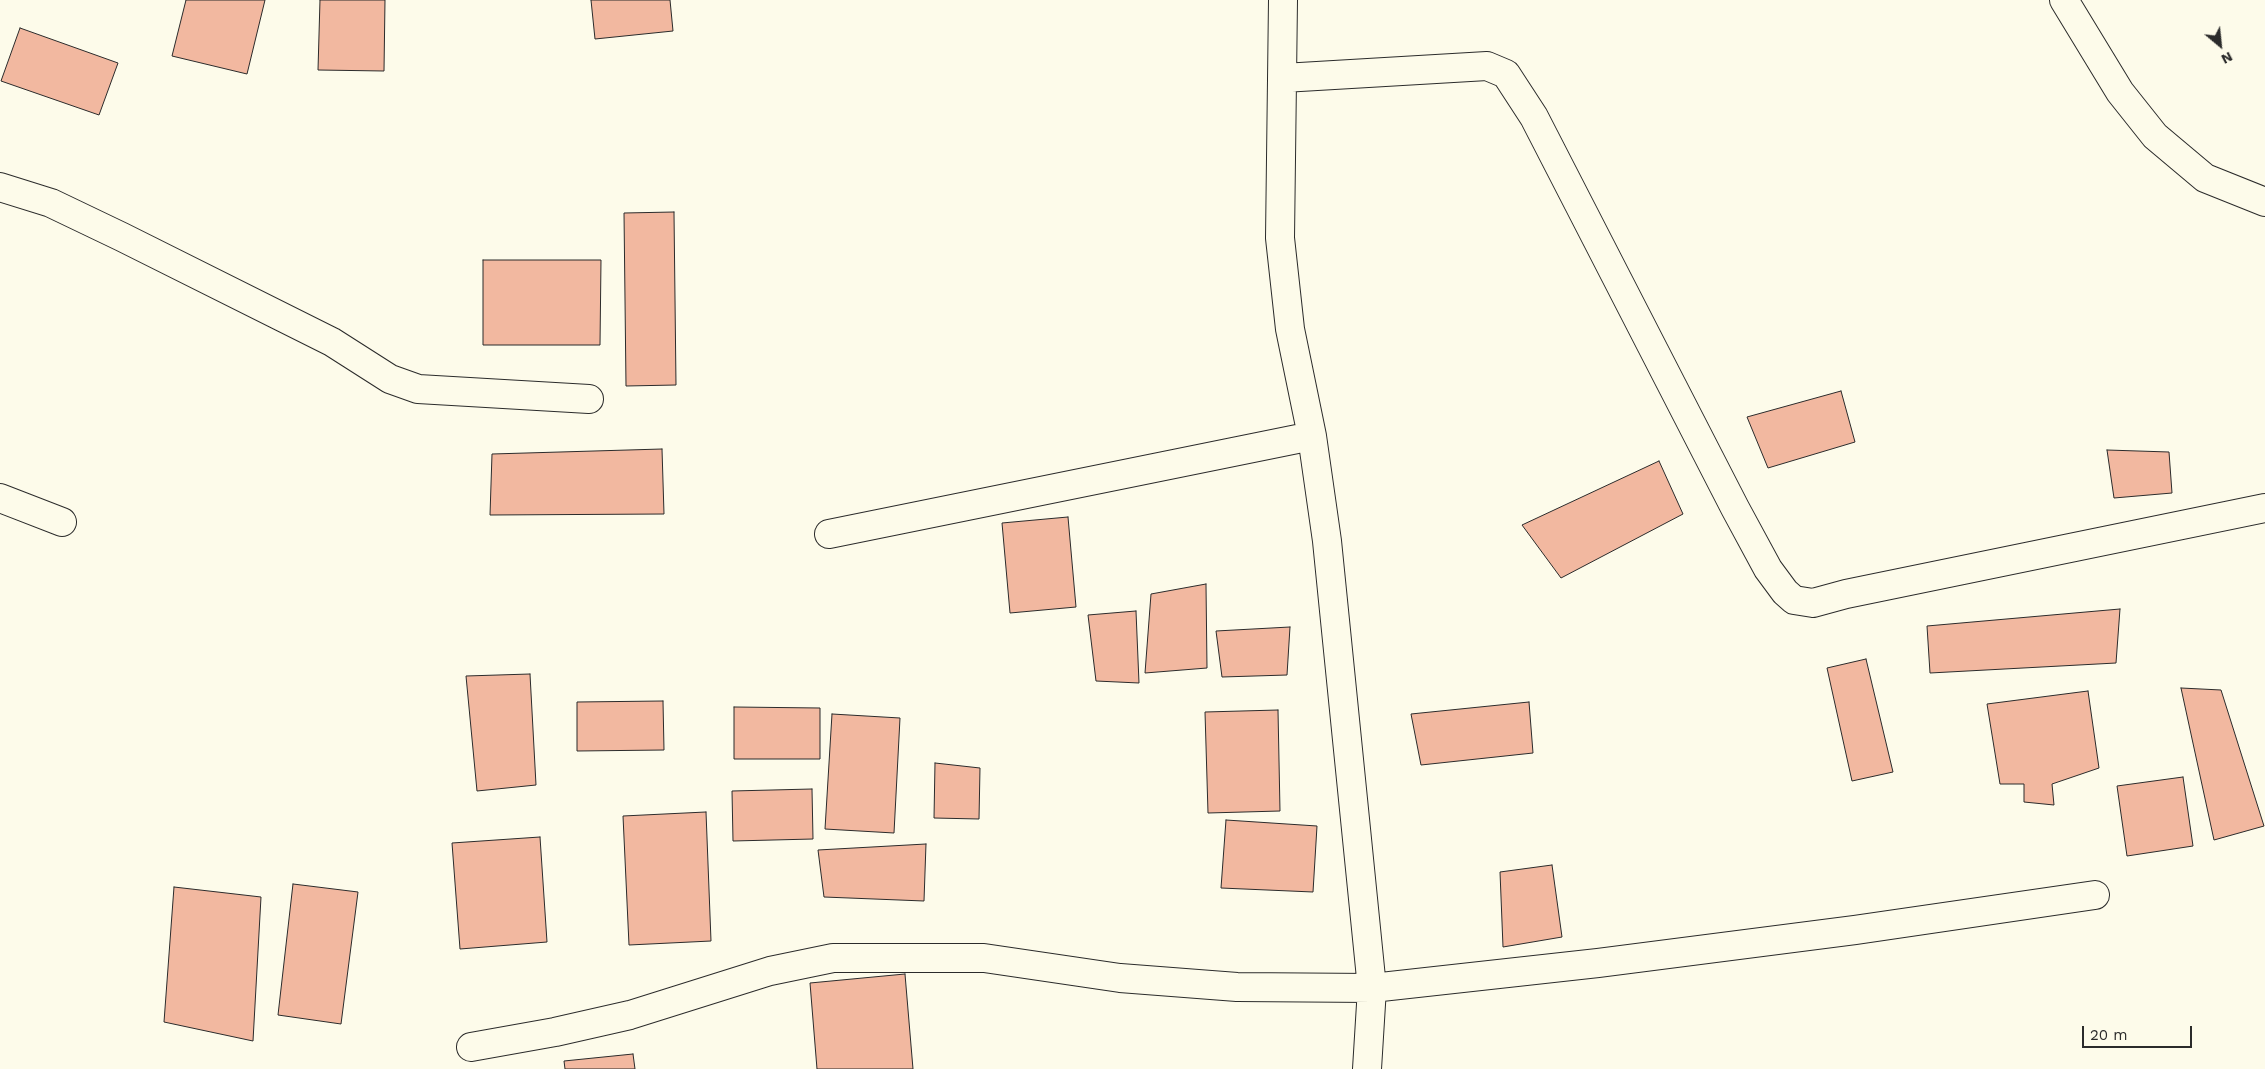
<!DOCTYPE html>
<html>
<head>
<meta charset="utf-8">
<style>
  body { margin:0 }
  #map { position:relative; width:2265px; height:1069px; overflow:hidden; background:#fdfbea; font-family:"Work Sans",sans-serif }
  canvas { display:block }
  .north { position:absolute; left:2195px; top:20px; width:50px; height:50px; -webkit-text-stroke:4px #fdfbea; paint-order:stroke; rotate:152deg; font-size:14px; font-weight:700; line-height:20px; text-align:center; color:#2b2b2b }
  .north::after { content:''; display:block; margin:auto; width:18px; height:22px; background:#2b2b2b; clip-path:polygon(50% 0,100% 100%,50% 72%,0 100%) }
  .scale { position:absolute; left:2082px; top:1026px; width:110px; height:22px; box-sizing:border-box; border:2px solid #2b2b2b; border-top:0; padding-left:6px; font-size:15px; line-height:18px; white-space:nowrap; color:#2b2b2b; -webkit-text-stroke:4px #fdfbea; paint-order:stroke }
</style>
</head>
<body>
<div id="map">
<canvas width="2265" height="1069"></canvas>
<div class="north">N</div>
<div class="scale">20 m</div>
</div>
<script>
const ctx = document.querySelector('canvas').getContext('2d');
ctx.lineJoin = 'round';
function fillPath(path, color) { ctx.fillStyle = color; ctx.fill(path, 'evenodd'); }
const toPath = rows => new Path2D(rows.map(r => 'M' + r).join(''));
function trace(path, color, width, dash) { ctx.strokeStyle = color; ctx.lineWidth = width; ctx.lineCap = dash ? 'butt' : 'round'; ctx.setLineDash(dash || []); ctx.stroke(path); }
const building = toPath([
  [186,0,265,0,247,74,172,56,186,0],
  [320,0,385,0,384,71,318,70,320,0],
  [591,0,670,0,673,31,595,39,591,0],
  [20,28,118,63,99,115,1,81,20,28],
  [674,212,676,385,626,386,624,213,674,212],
  [483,260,601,260,600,345,483,345,483,260],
  [1841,391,1855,442,1768,468,1747,417,1841,391],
  [662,449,664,514,490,515,492,454,662,449],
  [2107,450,2169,452,2172,493,2114,498,2107,450],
  [1659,461,1683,514,1561,578,1522,525,1659,461],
  [1068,517,1076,607,1010,613,1002,523,1068,517],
  [1206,584,1207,668,1145,673,1151,594,1206,584],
  [2120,609,2116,663,1930,673,1927,626,2120,609],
  [1136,611,1139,683,1096,681,1088,615,1136,611],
  [1290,627,1287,675,1222,677,1216,631,1290,627],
  [1866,659,1893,772,1852,781,1827,668,1866,659],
  [530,674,536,785,477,791,466,676,530,674],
  [2181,688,2221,690,2264,826,2214,840,2181,688],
  [2088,691,2099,768,2052,784,2054,805,2024,802,2024,784,2000,784,1987,704,2088,691],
  [663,701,664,750,577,751,577,702,663,701],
  [1529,702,1533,753,1421,765,1411,714,1529,702],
  [734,707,820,708,820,759,734,759,734,707],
  [1278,710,1280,811,1208,813,1205,712,1278,710],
  [832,714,900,718,894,833,825,829,832,714],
  [935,763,980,768,979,819,934,818,935,763],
  [2183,777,2193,846,2127,856,2117,786,2183,777],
  [812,789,813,839,733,841,732,791,812,789],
  [706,812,711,941,629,945,623,816,706,812],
  [1226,820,1317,826,1313,892,1221,888,1226,820],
  [540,837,547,942,460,949,452,843,540,837],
  [926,844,924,901,824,897,818,850,926,844],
  [1552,865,1562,937,1503,947,1500,872,1552,865],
  [293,884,358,892,341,1024,278,1015,293,884],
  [174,887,261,897,253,1041,164,1022,174,887],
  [905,974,913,1069,817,1069,810,983,905,974],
  [633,1054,635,1069,565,1069,564,1061,633,1054]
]);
fillPath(building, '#f2b8a0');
trace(building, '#2b2b2b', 1);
const minor = toPath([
  [1283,0,1280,238,1290,329,1312,436,1327,541,1372,988,1367,1069],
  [2064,0,2120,92,2155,136,2205,178,2265,202],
  [1283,78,1487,66,1506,74,1534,117,1735,508,1768,569,1785,592,1794,600,1813,603,1846,594,2265,508],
  [0,187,51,203,122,237,332,342,390,379,418,389,589,399],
  [0,498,62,522],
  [829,534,1312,436],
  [471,1047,555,1032,630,1015,770,971,833,958,984,958,1120,978,1237,987,1372,988,1598,963,1855,930,2095,895]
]);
trace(minor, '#2b2b2b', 30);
trace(minor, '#fdfbea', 28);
</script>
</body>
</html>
